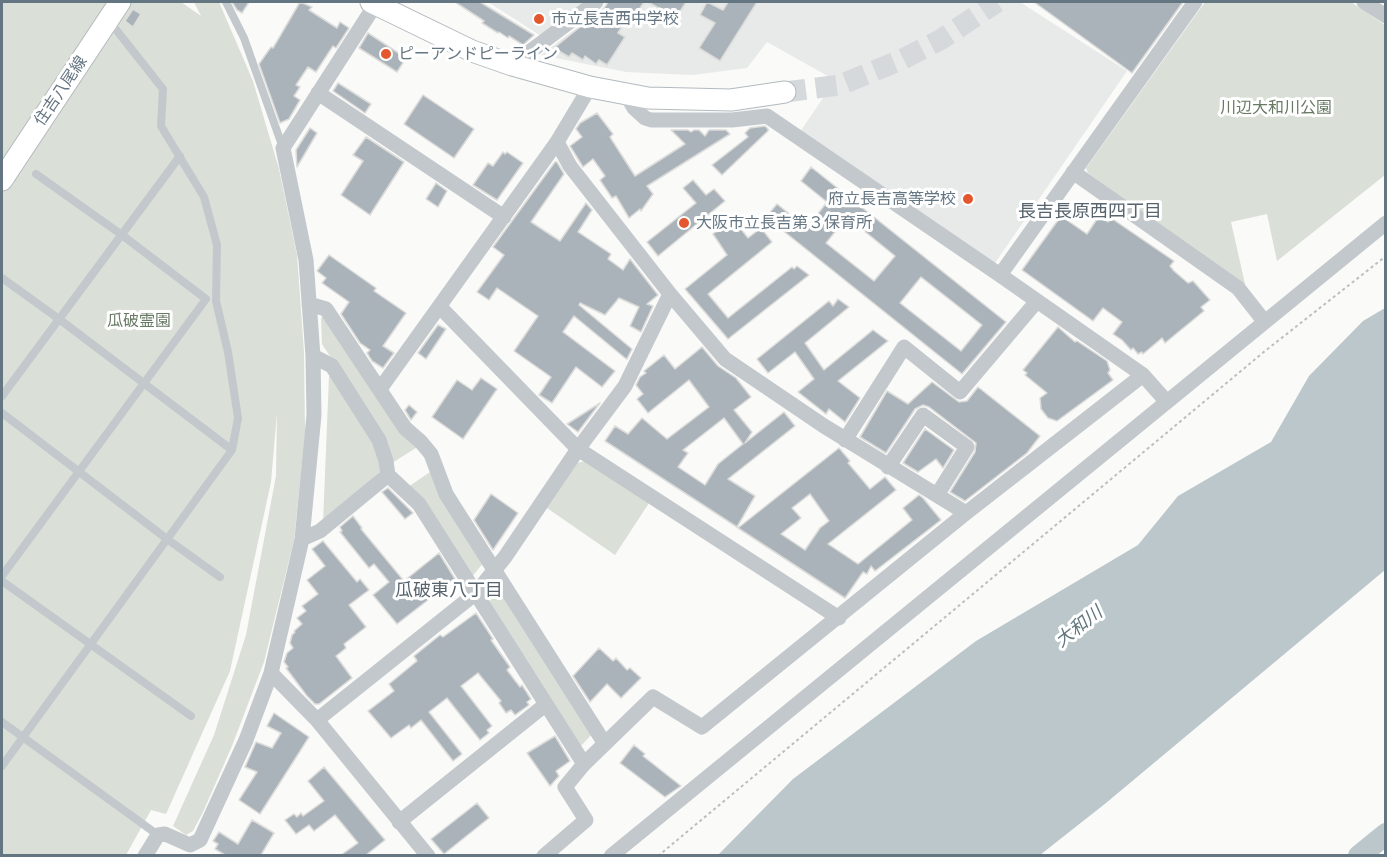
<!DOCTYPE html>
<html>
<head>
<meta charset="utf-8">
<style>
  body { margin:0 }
  #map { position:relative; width:1387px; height:857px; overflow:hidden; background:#fafaf8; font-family:Cabin,sans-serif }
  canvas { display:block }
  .frame { position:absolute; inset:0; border:3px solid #657683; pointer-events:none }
</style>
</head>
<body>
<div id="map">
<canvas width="1387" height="857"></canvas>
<div class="frame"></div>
</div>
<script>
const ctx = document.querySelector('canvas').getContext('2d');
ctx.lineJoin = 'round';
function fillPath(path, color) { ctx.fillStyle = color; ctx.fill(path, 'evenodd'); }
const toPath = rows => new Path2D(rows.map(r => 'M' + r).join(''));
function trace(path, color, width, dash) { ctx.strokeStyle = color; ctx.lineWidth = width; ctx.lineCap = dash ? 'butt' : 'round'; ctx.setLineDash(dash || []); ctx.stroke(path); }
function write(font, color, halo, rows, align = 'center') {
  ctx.font = font + ' Cabin,"Noto Sans JP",sans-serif'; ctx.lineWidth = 6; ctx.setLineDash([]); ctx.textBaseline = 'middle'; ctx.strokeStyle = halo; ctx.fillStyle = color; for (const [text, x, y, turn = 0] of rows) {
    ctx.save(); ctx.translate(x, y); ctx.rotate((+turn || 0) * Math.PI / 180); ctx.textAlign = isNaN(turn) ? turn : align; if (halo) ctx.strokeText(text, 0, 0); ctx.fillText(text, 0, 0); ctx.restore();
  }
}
fillPath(toPath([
  [488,2,585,2,541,36],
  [611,2,1020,2,1127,71,993,266,800,132,835,80,767,42,747,68,693,75,626,72,541,55]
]), '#e8e9e9');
fillPath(toPath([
  [2,2,181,2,201,16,194,2,219,2,253,81,279,169,297,255,304,352,305,434,294,540,264,662,232,746,203,812,193,831,186,835,173,826,214,735,246,635,276,476,277,413,271,482,230,671,166,814,151,810,126,855,2,856],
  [1205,2,1351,2,1385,25,1385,175,1277,261,1267,214,1231,222,1245,284,1241,284,1088,173,1086,168],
  [326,316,419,446,392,463,386,442,322,344,321,318],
  [333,375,376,445,383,469,323,523,329,376],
  [585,461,649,503,615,555,547,508,577,463],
  [433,470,484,562,471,578,408,487],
  [500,587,593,733,580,747,488,603]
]), '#dadfd7');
fillPath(toPath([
  [1385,308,1385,570,1106,803,1040,855,718,855,793,779,976,641,1138,545,1178,496,1271,442,1309,376,1363,321]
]), '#bbc7cb');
trace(toPath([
  [1359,856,1386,834]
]), '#bbc7cb', 22);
const building = toPath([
  [232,2,249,2,242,13,237,10,232,2],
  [300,2,312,7,309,10,337,28,340,22,349,28,336,48,333,46,316,72,308,67,296,85,300,87,294,96,300,100,289,119,280,123,259,64,271,47,273,48,300,2],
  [455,2,480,2,534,35,523,45,509,36,508,38,499,32,498,33,482,23,484,21,455,2],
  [608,2,644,2,633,19,628,16,618,33,625,37,607,65,599,60,596,64,585,56,583,60,572,53,569,57,554,48,596,14,599,16,608,2],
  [648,2,686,2,676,18,648,2],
  [707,2,723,10,728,2,757,2,720,61,699,48,715,23,700,15,707,2],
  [1034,2,1183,2,1132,73,1034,2],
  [133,9,141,14,133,27,125,21,133,9],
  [368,33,406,58,397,72,359,48,368,33],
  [338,83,371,104,365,113,333,91,338,83],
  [423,95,474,129,454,158,404,124,423,95],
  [597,113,613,134,610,137,635,176,685,144,671,130,688,130,691,132,694,130,699,130,705,136,709,130,726,130,730,134,647,186,653,194,641,211,640,209,629,218,616,196,612,198,600,180,605,176,593,159,583,167,570,146,582,137,576,129,580,123,597,113],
  [765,126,768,129,768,131,722,175,712,165,748,137,745,133,750,128,765,126],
  [310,128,317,133,297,167,296,150,310,128],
  [366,137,404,162,370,215,341,195,363,161,353,155,366,137],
  [503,152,505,154,507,152,523,163,497,200,473,185,488,163,493,166,503,152],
  [555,162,557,162,564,174,531,222,560,241,586,203,592,210,578,232,611,254,608,259,623,270,630,259,658,295,647,304,653,306,641,332,630,326,639,307,619,298,605,315,580,303,579,305,632,349,627,359,625,358,574,316,563,332,615,371,602,387,576,367,552,403,539,395,551,377,514,351,538,316,497,288,489,300,477,292,504,255,493,247,555,162],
  [811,167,1006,322,962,374,766,217,777,204,807,228,827,202,801,181,811,167],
  [847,217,895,256,874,281,826,243,847,217],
  [921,277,982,325,961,351,900,303,921,277],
  [693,180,706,195,714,189,725,201,658,256,647,242,696,203,683,188,693,180],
  [436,183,447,191,438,207,426,199,436,183],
  [1061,216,1087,234,1099,216,1108,222,1111,218,1174,261,1170,266,1174,271,1188,283,1193,281,1210,300,1201,307,1204,311,1165,343,1162,338,1143,354,1142,352,1138,354,1133,348,1131,350,1122,340,1113,334,1122,322,1103,308,1093,321,1022,270,1061,216],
  [733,219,748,238,761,228,772,242,708,294,728,318,792,267,794,269,797,266,809,275,728,339,685,289,727,255,713,234,733,219],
  [329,255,376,288,374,291,406,313,383,346,394,353,383,368,372,361,367,353,370,350,360,343,341,314,349,302,322,283,326,278,317,271,329,255],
  [838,299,849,307,805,343,824,370,873,330,888,341,838,381,860,398,845,422,829,409,826,414,798,392,814,379,795,352,768,373,757,359,829,301,833,306,838,299],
  [438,325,446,329,426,359,418,353,438,325],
  [1058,327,1075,342,1077,341,1107,361,1110,370,1108,373,1113,380,1057,421,1048,418,1041,409,1040,398,1047,393,1025,375,1027,373,1023,370,1058,327],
  [702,347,718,366,736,378,751,397,734,410,752,432,745,443,784,412,795,426,728,479,755,496,737,527,605,441,615,426,628,434,642,418,667,439,709,407,689,380,648,413,637,399,643,394,636,385,640,377,646,373,644,371,664,355,675,369,702,347],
  [724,418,743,444,718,464,705,485,678,467,688,453,683,450,724,418],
  [481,378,497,389,463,439,432,417,457,380,472,390,481,378],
  [932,382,959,402,967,401,978,387,1040,436,1027,453,965,501,950,492,975,452,976,443,929,407,923,405,915,409,886,453,860,437,887,391,908,404,932,382],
  [600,403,578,432,567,424,600,403],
  [409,405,417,412,411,420,405,410,409,405],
  [925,429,954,450,943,468,936,459,918,472,903,463,925,429],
  [839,448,850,461,848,463,870,489,885,477,896,490,828,544,858,564,912,520,903,508,919,495,923,498,941,520,875,571,871,566,867,574,863,572,845,598,738,528,839,448],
  [810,494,829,521,820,528,805,550,781,534,801,518,792,508,810,494],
  [388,488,413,513,405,519,382,492,388,488],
  [491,494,518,513,493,550,474,520,491,494],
  [353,516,362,528,361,529,404,581,439,553,455,579,397,624,373,595,389,582,374,564,369,568,340,532,342,531,340,527,353,516],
  [323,541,357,582,360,579,369,590,349,605,366,627,344,644,346,648,336,656,352,678,319,704,315,704,307,696,286,668,288,667,284,662,287,653,293,648,290,643,292,635,295,632,294,631,302,624,297,618,306,611,302,606,318,594,307,580,325,566,312,549,323,541],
  [476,613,493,639,491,640,510,667,507,670,520,687,522,685,531,699,527,702,529,705,515,715,511,710,506,713,499,703,501,701,478,673,461,686,492,726,487,730,489,733,480,740,447,698,429,712,462,754,453,761,421,720,411,728,409,725,391,738,368,711,394,691,389,684,417,661,414,656,440,635,443,637,476,613],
  [599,648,613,661,616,658,627,670,630,668,641,678,621,698,607,684,590,702,573,676,599,648],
  [274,713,309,737,260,814,239,800,257,772,245,767,256,742,272,748,281,733,267,726,274,713],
  [555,736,570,761,556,771,559,776,550,786,527,753,555,736],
  [634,745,645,754,643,756,681,786,665,797,620,763,634,745],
  [324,767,385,840,366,855,341,855,358,843,335,815,314,831,309,825,296,834,285,820,294,814,297,817,301,813,303,816,324,801,308,781,324,767],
  [477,803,489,818,444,854,431,839,477,803],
  [252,820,274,833,261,855,225,855,215,849,218,844,213,841,219,832,238,844,252,820]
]);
fillPath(building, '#aab3b9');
trace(building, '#dcdcda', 1.5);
trace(toPath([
  [785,92,840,85,901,60,940,40,997,2]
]), '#d5d9db', 21, [21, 10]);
const secondary = toPath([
  [371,2,472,51,512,65,590,87,648,98,731,100,785,92],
  [2,180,120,2]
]);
trace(secondary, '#b3babf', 23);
trace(toPath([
  [658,856,1265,351,1386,256]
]), '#bbbfc2', 2, [3, 3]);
trace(toPath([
  [226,2,244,38,283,148],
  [2,278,59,319,232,450],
  [2,396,180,156],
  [2,413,167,539,220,577],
  [2,576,206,299,122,235,36,174],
  [2,581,191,716],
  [2,722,158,835],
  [2,766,232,450,238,418,228,352,216,301,217,245,204,197,161,126,163,89,110,22]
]), '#c3c8cc', 8);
trace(toPath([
  [1364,2,1386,16],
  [512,65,596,2],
  [318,93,504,217],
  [626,94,634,108,645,118,651,120,732,120,767,116,1000,275,1143,375,1166,401],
  [557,142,570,166,670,294,725,359,824,426,966,513],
  [1073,172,1238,288,1264,321],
  [1000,275,1195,2],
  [309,304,326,309,405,428,421,442,431,454,446,494,605,744],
  [440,307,578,449,839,618],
  [313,356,332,366,379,440,386,461,388,475,419,504,584,764],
  [380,389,557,142,590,87],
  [845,440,904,347,960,392,1037,301],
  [888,467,923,415,967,447,937,495],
  [302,539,320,531,388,475],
  [271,673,317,720,428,856],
  [317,720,476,593,505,557,578,449,625,386,670,294],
  [399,822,545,705],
  [145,856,158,835,165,834,190,845,200,840,246,740,271,673,302,539,314,415,313,356,306,260,283,148,377,2],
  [544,856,586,820,565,787,584,764,653,697,702,727,966,513,1143,375],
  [611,856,1386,223]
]), '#c3c8cc', 15);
trace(secondary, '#fff', 21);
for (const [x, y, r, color] of [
  [539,19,6,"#e4572e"],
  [386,54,6,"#e4572e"],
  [968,199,6,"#e4572e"],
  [684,223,6,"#e4572e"]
]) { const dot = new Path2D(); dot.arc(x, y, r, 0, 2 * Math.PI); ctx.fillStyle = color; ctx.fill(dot); trace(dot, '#fff', 2); }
write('16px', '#657683', '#fff', [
  ["市立長吉西中学校",551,19],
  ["ピーアンドピーライン",398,54],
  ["府立長吉高等学校",956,199,"right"],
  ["大阪市立長吉第３保育所",696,223]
], 'left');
write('16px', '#657683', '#fff', [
  ["住吉八尾線",61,91,-56]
]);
write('16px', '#687a64', '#fff', [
  ["川辺大和川公園",1276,108],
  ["瓜破霊園",139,321]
]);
write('18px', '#57646e', '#fff', [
  ["長吉長原西四丁目",1090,212],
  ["瓜破東八丁目",449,591]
]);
write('italic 18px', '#60757c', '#fff', [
  ["大和川",1079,627,-38]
]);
</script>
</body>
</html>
